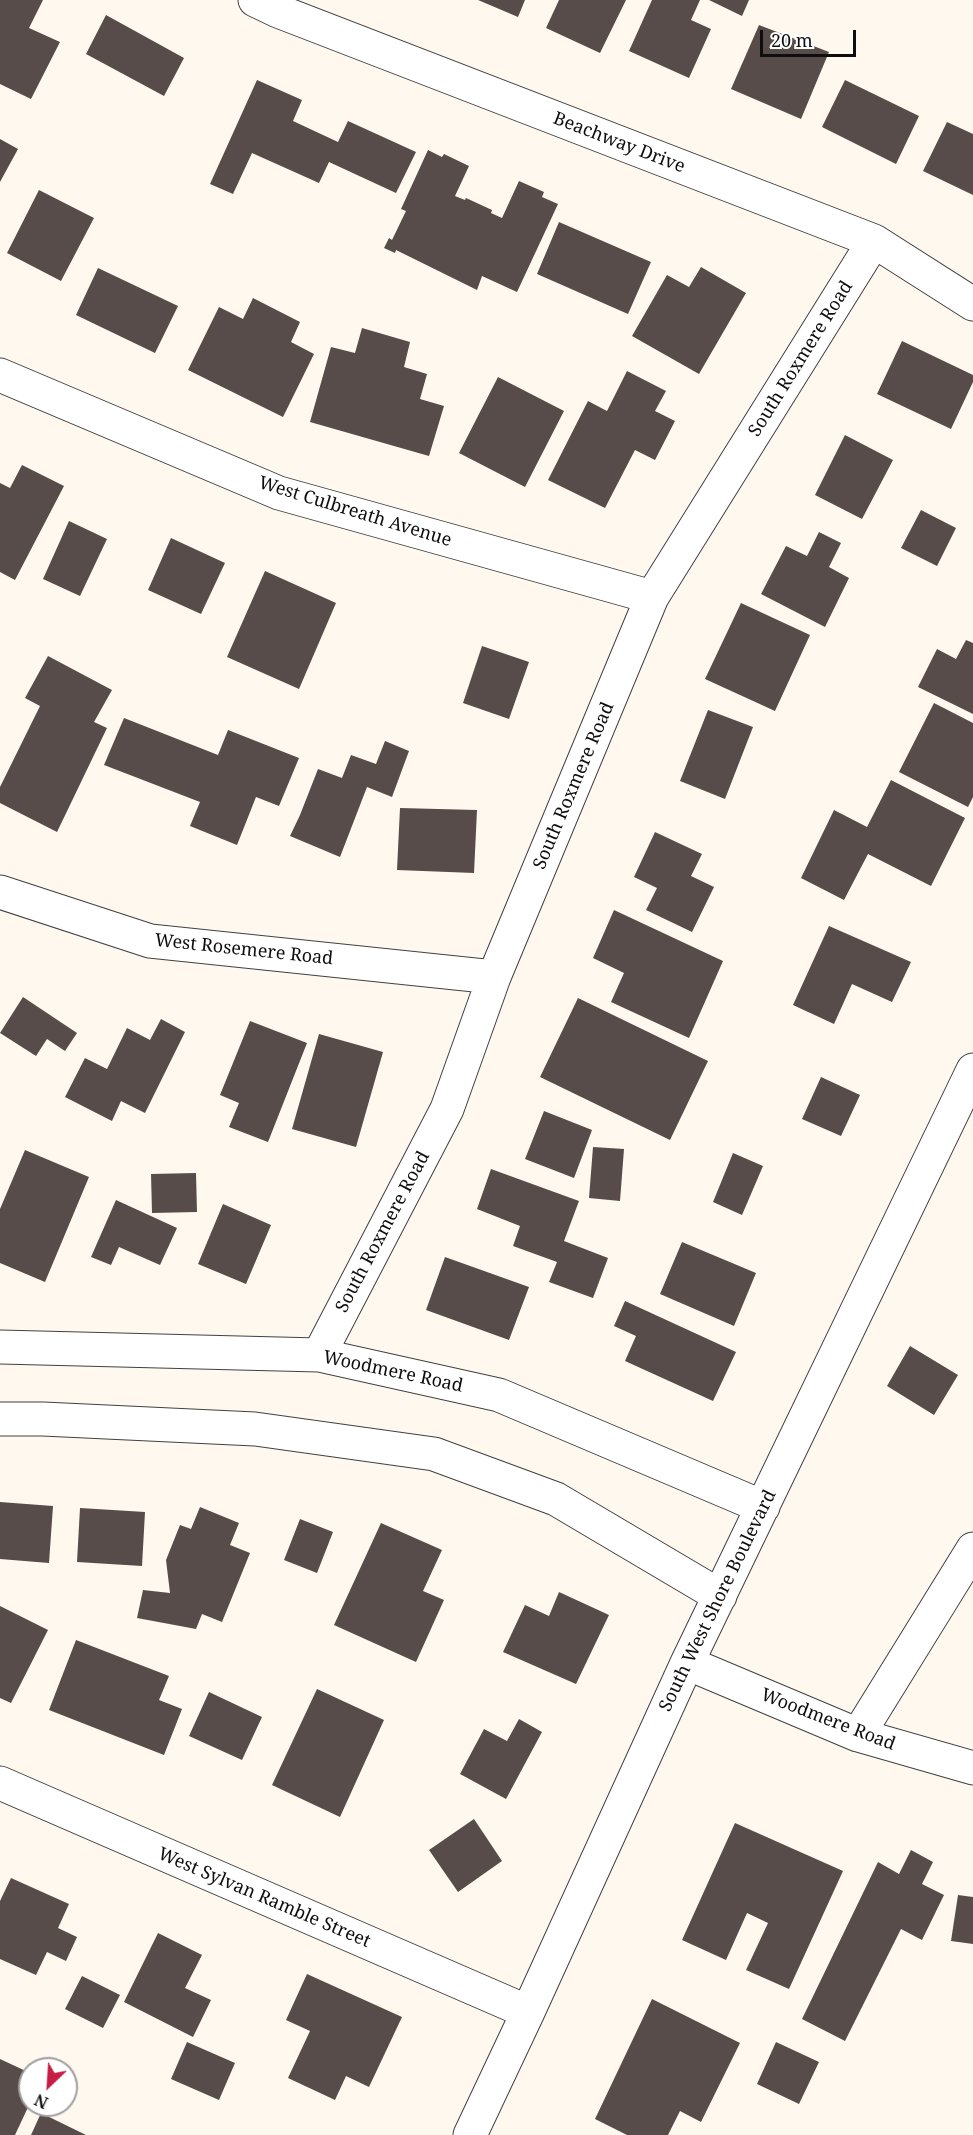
<!DOCTYPE html>
<html>
<head>
<meta charset="utf-8">
<style>
  body { margin:0 }
  #map { position:relative; width:973px; height:2135px; overflow:hidden; background:#fff8ee; font-family:"Noto Serif",serif }
  canvas { display:block }
  .north { position:absolute; left:18px; top:2057px; width:60px; height:60px; box-sizing:border-box; background:#fff; border:2px solid #9f9f9f; border-radius:50%; rotate:205deg; font-size:16px; font-weight:700; line-height:24px; text-align:center; color:#0e0e0e }
  .north::after { content:''; display:block; margin:auto; width:21px; height:27px; background:#c61d46; clip-path:polygon(50% 0,100% 100%,50% 72%,0 100%) }
  .scale { position:absolute; left:760px; top:30px; width:96px; height:27px; box-sizing:border-box; border:3px solid #0e0e0e; border-top:0; padding-left:8px; font-size:18px; line-height:21px; white-space:nowrap; color:#0e0e0e; -webkit-text-stroke:4px #fff; paint-order:stroke }
</style>
</head>
<body>
<div id="map">
<canvas width="973" height="2135"></canvas>
<div class="north">N</div>
<div class="scale">20 m</div>
</div>
<script>
const ctx = document.querySelector('canvas').getContext('2d');
ctx.lineJoin = 'round';
function fillPath(path, color) { ctx.fillStyle = color; ctx.fill(path, 'evenodd'); }
const toPath = rows => new Path2D(rows.map(r => 'M' + r).join(''));
function trace(path, color, width, dash) { ctx.strokeStyle = color; ctx.lineWidth = width; ctx.lineCap = dash ? 'butt' : 'round'; ctx.setLineDash(dash || []); ctx.stroke(path); }
function write(font, color, halo, rows, align = 'center') {
  ctx.font = font + ' "Noto Serif",serif'; ctx.lineWidth = 6; ctx.setLineDash([]); ctx.textBaseline = 'middle'; ctx.strokeStyle = halo; ctx.fillStyle = color; for (const [text, x, y, turn = 0] of rows) {
    ctx.save(); ctx.translate(x, y); ctx.rotate((+turn || 0) * Math.PI / 180); ctx.textAlign = isNaN(turn) ? turn : align; if (halo) ctx.strokeText(text, 0, 0); ctx.fillText(text, 0, 0); ctx.restore();
  }
}
fillPath(toPath([
  [0,0,43,0,29,28,60,42,31,99,0,84],
  [478,0,525,0,518,17],
  [559,0,626,0,600,53,546,28],
  [652,0,700,0,691,20,711,29,689,78,629,51],
  [709,0,749,0,742,16],
  [106,15,184,58,164,96,86,54],
  [759,25,829,52,801,119,731,89],
  [257,80,302,100,293,121,338,142,348,121,416,152,396,193,329,162,319,183,252,153,233,194,210,184],
  [845,80,919,116,896,164,822,127],
  [947,122,973,134,973,195,923,171],
  [0,139,18,149,0,182],
  [428,150,442,157,444,154,469,166,455,196,465,200,466,198,492,210,491,213,502,218,519,181,544,192,542,197,558,204,517,292,482,276,477,290,396,250,395,253,384,248,389,238,392,240,406,211,401,209],
  [39,190,94,218,61,281,7,253],
  [559,222,651,262,628,314,537,274],
  [701,267,746,293,699,374,632,336,667,275,689,287],
  [98,268,178,306,155,353,76,315],
  [253,298,300,322,291,342,314,354,283,417,188,370,219,307,243,319],
  [362,328,410,342,404,367,427,374,420,399,444,406,429,456,310,422,331,347,355,353],
  [902,341,973,375,973,382,951,429,877,394],
  [627,371,666,391,655,411,675,421,655,460,635,450,605,508,548,480,588,401,607,411],
  [498,377,564,411,525,487,459,453],
  [845,435,893,460,862,519,815,495],
  [22,465,64,486,15,580,0,572,0,483,10,488],
  [921,510,956,528,937,566,901,548],
  [69,521,107,539,80,596,43,579],
  [819,532,841,543,829,567,849,578,825,627,761,594,786,546,807,556],
  [171,538,225,563,201,614,148,590],
  [265,571,336,603,299,689,227,657],
  [741,603,810,635,775,711,705,679],
  [966,640,973,643,973,714,918,687,937,649,956,659],
  [482,646,529,662,509,719,463,703],
  [48,656,112,690,94,722,107,728,57,832,0,803,0,787,40,706,25,698],
  [934,703,973,723,973,797,968,807,899,772],
  [708,710,753,727,725,799,680,781],
  [124,718,218,755,228,730,299,758,279,806,256,797,237,845,190,826,200,802,104,765],
  [385,741,409,751,392,797,367,787,340,857,290,836,300,815,318,769,342,778,351,755,376,764],
  [891,780,965,818,931,886,868,854,844,900,801,878,834,810,867,827],
  [400,808,477,810,474,873,397,870],
  [655,832,702,854,691,876,714,887,692,932,646,910,657,888,634,877],
  [614,910,723,961,689,1038,611,1002,624,973,593,958],
  [829,926,911,962,892,1002,852,984,834,1024,793,1005],
  [23,997,77,1033,65,1051,47,1039,36,1056,0,1033],
  [578,998,708,1061,670,1140,540,1077],
  [161,1019,185,1032,145,1113,121,1101,112,1121,65,1097,85,1058,107,1069,127,1028,150,1040],
  [250,1021,307,1043,268,1142,229,1127,239,1103,220,1095],
  [319,1034,383,1052,356,1147,292,1129],
  [821,1077,860,1095,841,1136,802,1119],
  [544,1111,592,1130,574,1178,525,1159],
  [593,1147,624,1149,620,1201,589,1198],
  [25,1150,89,1177,45,1282,0,1263,0,1209],
  [733,1153,763,1166,742,1215,713,1202],
  [491,1169,579,1201,564,1241,608,1258,593,1298,549,1282,557,1262,513,1246,520,1226,477,1209],
  [196,1173,197,1212,152,1213,151,1174],
  [116,1200,177,1228,160,1265,119,1247,111,1265,91,1257],
  [223,1204,271,1225,246,1284,198,1264],
  [682,1242,756,1273,734,1326,660,1294],
  [445,1257,529,1287,509,1340,426,1310],
  [625,1301,736,1352,713,1401,625,1361,636,1336,614,1326],
  [910,1346,958,1375,934,1415,887,1386],
  [0,1502,53,1506,49,1563,0,1559],
  [200,1507,239,1523,230,1545,250,1553,222,1622,202,1614,196,1629,137,1618,143,1590,170,1593,166,1560,180,1525,191,1529],
  [80,1508,145,1512,142,1566,77,1562],
  [300,1519,333,1532,317,1573,284,1560],
  [381,1523,442,1550,423,1591,444,1600,416,1662,334,1625],
  [559,1592,609,1615,576,1684,503,1652,525,1605,549,1616],
  [0,1606,48,1630,11,1703,0,1698],
  [76,1640,169,1676,159,1700,182,1709,164,1755,49,1710],
  [317,1689,384,1720,340,1817,272,1785],
  [209,1692,262,1717,242,1760,189,1736],
  [519,1719,542,1732,506,1799,460,1774,484,1729,507,1741],
  [474,1819,502,1861,458,1892,429,1850],
  [735,1823,843,1871,789,1989,746,1970,768,1923,747,1913,726,1960,682,1940],
  [911,1850,933,1862,922,1884,944,1895,922,1940,901,1929,845,2041,802,2019,878,1862,899,1874],
  [11,1878,69,1904,58,1928,77,1937,66,1961,47,1952,36,1975,0,1959,0,1901],
  [958,1895,973,1897,973,1944,951,1941],
  [158,1933,202,1955,185,1988,211,2000,193,2037,124,2002],
  [307,1974,402,2017,369,2087,346,2076,335,2100,288,2078,310,2031,286,2020],
  [82,1976,120,1995,103,2028,65,2009],
  [652,1999,740,2043,701,2122,680,2111,668,2135,627,2135,595,2119],
  [187,2042,235,2063,219,2100,171,2079],
  [776,2042,819,2062,799,2104,757,2084],
  [0,2059,30,2073,30,2103,15,2135,0,2135],
  [41,2113,86,2135,31,2135]
]), '#574c49');
const minor = toPath([
  [255,0,278,11,874,241,973,304],
  [0,375,279,493,652,597],
  [0,892,150,941,494,977],
  [0,1347,319,1355,499,1395,763,1507],
  [319,1355,447,1109,494,977,652,597,874,241],
  [0,1419,43,1419,255,1429,434,1454,556,1499,720,1596],
  [687,1663,858,1735,973,1768],
  [858,1735,973,1549],
  [0,1783,528,2012],
  [470,2135,528,2012,687,1663,973,1070]
]);
trace(minor, '#414141', 35);
trace(minor, '#fff', 33);
write('18px', '#0e0e0e', '#fff', [
  ["Beachway Drive",619,143,21],
  ["South Roxmere Road",801,359,-58],
  ["West Culbreath Avenue",355,512,17],
  ["South Roxmere Road",574,786,-67],
  ["West Rosemere Road",244,950,6],
  ["South Roxmere Road",383,1232,-62],
  ["Woodmere Road",393,1372,12],
  ["South West Shore Boulevard",718,1601,-64],
  ["Woodmere Road",828,1720,21],
  ["West Sylvan Ramble Street",264,1898,23]
]);
</script>
</body>
</html>
